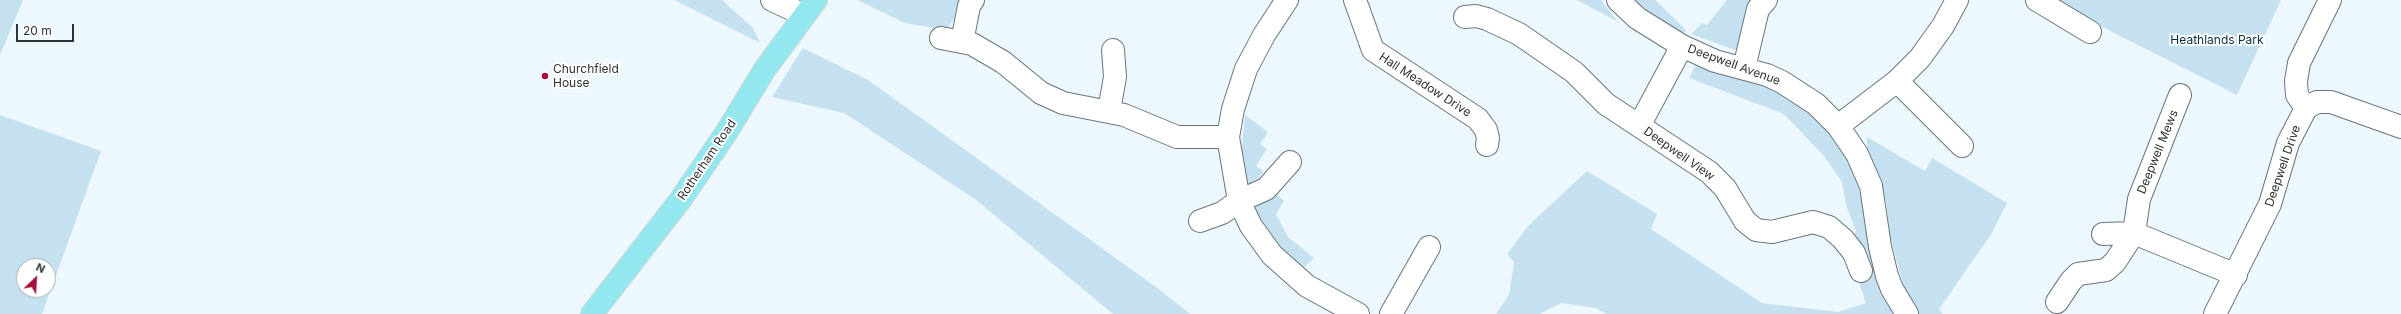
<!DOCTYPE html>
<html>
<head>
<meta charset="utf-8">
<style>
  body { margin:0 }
  #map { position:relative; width:2401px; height:314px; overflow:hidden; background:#edf8fe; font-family:Inter,sans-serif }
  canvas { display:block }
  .north { position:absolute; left:16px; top:258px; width:40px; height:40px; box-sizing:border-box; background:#fff; border:1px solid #abadae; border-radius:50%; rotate:25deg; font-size:11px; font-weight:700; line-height:16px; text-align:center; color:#2d3335 }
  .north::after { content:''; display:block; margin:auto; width:14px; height:18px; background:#a60d3b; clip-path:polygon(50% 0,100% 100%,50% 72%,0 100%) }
  .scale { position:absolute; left:16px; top:24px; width:58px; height:18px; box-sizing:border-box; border:2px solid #2d3335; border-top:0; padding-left:5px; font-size:12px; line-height:14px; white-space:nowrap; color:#2d3335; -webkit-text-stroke:3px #fff; paint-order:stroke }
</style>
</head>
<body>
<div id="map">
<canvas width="2401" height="314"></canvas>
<div class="north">N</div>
<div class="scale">20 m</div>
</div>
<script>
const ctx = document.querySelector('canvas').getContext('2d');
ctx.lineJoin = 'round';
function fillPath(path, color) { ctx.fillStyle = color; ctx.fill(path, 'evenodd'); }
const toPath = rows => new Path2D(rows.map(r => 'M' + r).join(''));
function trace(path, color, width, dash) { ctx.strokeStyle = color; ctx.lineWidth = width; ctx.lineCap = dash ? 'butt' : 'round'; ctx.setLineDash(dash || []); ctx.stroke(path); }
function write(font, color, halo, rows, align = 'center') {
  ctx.font = font + ' Inter,sans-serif'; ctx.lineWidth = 4; ctx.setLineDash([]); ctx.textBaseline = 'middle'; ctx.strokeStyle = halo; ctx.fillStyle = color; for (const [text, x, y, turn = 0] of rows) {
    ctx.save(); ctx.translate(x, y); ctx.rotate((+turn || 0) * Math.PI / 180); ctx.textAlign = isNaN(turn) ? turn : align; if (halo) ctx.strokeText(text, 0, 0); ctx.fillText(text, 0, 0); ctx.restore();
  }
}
fillPath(toPath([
  [0,0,23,0,0,55],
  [674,0,722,0,753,28,760,43],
  [857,0,968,0,946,30,905,23],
  [1577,0,1601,0,1618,22],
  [1634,0,1655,0,1686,30,1681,38],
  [1727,0,1755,0,1742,23,1738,51,1691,34,1702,23,1707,25],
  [2049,0,2281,0,2237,95],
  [803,48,868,80,1160,290,1190,314,1113,314,975,199,844,113,772,97],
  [1701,55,1740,67,1838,126,1907,314,1606,314,1596,308,1561,303,1540,314,1496,314,1509,295,1514,262,1507,254,1528,226,1587,171,1657,214,1651,229,1762,303,1838,312,1866,303,1847,247,1856,231,1846,205,1842,182,1824,156,1784,114,1689,78],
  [0,115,101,151,42,314,0,314],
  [24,266,48,266,48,290,24,290],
  [1245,115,1268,132,1260,144,1267,149,1256,166,1263,171,1259,178,1284,201,1276,214,1288,237,1314,258,1299,272,1281,252,1256,212,1245,179,1241,155],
  [1867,137,1925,171,1932,158,2007,203,1992,233,1939,309,1943,314,1919,314,1906,295,1890,237,1886,200,1867,149]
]), '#c5e1ef');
const minor = toPath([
  [772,0,804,15],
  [1287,0,1264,35,1246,69,1233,109,1228,137,1239,201,1251,226,1272,255,1307,286,1358,314],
  [1355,0,1373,50,1478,119,1486,130,1488,138,1487,145],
  [1618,0,1637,18,1682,46,1715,61,1767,75,1782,82,1816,104,1838,126,1857,154,1871,186,1880,247,1887,276,1892,289,1907,314],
  [2037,0,2090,32],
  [1465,17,1476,16,1487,19,1519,34,1574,72,1606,104,1709,172,1725,188,1745,221,1756,230,1772,232,1813,222,1829,227,1843,239,1854,253,1861,271],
  [941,38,972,44,1003,62,1041,93,1063,103,1124,115,1177,137,1228,137],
  [962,42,969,6,973,0],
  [1744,68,1758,9,1766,0],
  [1897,81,1962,146],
  [2306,108,2297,95,2296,81,2299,63,2330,0],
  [1109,111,1115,77,1113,50],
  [1639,126,1682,46],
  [1838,126,1897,81,1920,58,1943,26,1957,0],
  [1200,221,1222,213,1239,201,1266,189,1290,162],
  [2103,234,2134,233,2236,275],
  [2057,302,2071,281,2078,274,2106,270,2115,262,2134,233,2139,199,2180,95],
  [1391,314,1429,247],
  [2215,314,2270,204,2288,143,2306,108,2317,102,2331,102,2401,127]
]);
const major = toPath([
  [592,314,681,199,726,133,765,69,816,0]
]);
trace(minor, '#69757b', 24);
trace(major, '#d5d6d7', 24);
trace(minor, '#fff', 22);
trace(major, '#92e8ec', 22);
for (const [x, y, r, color] of [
  [545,76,4,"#a60d3b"]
]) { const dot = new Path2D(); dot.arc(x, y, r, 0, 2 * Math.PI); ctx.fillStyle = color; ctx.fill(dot); trace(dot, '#fff', 1.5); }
write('12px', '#063040', '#fff', [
  ["Heathlands Park",2217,40]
]);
write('12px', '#2d3335', '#fff', [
  ["Deepwell Avenue",1734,65,20],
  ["Hall Meadow Drive",1425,85,33],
  ["Deepwell Mews",2158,152,-68],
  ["Deepwell View",1679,154,35],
  ["Rotherham Road",707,160,-56],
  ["Deepwell Drive",2283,166,-71]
]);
write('12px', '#2d3335', '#fff', [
  ["Churchfield",553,69],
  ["House",553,83]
], 'left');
</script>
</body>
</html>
